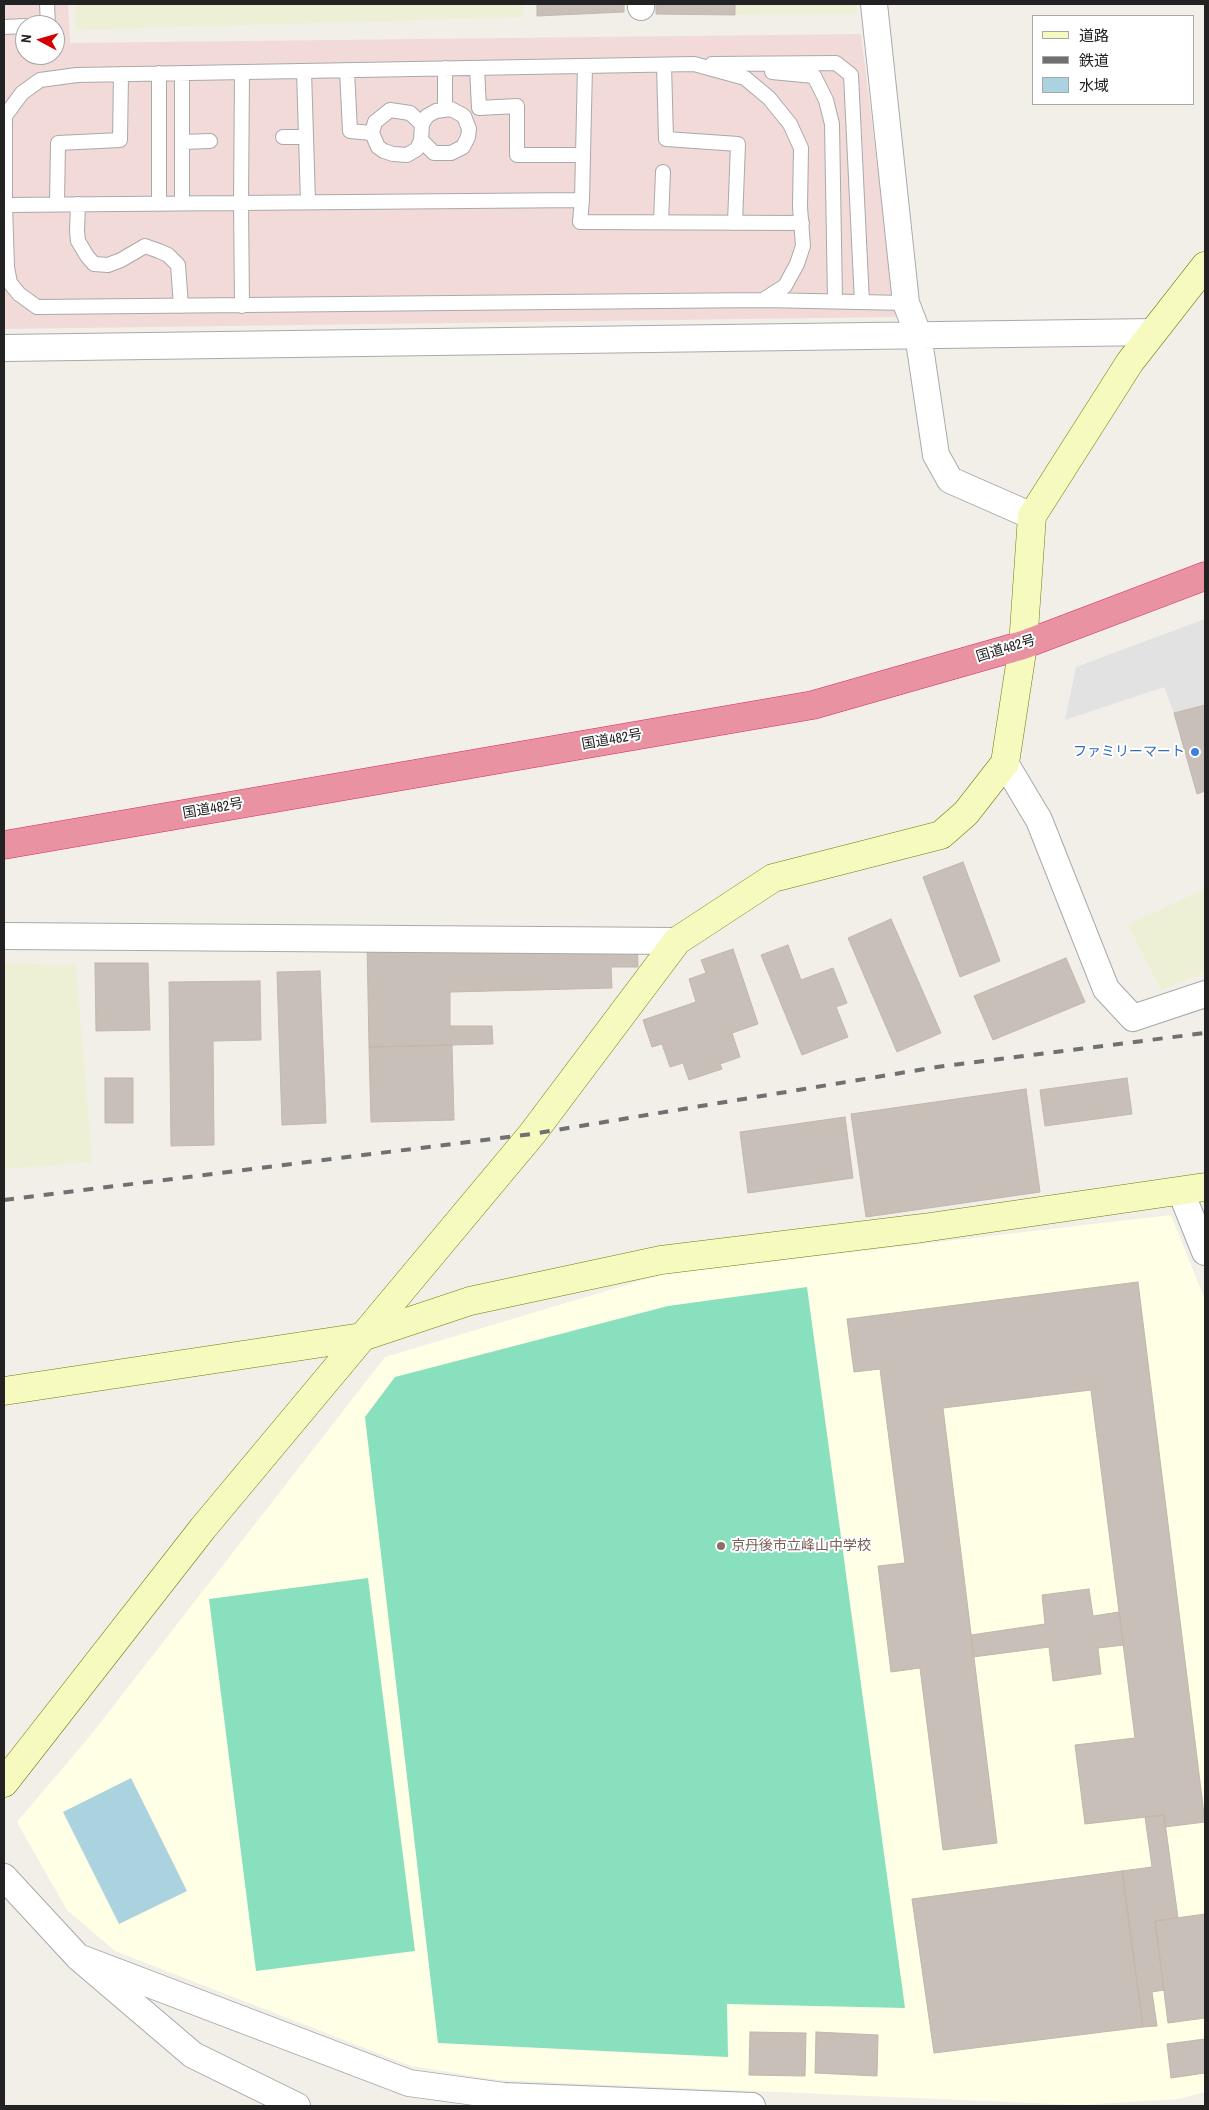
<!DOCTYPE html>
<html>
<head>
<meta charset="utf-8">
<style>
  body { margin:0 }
  #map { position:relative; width:1209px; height:2110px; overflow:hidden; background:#f2efe9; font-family:"Archivo Narrow","Noto Sans JP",sans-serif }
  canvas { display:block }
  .frame { position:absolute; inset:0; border:5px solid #222; pointer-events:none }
  .legend { position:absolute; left:1032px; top:15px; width:162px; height:90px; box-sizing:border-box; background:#fff; border:1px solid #a7a7a7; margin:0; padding:6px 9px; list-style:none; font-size:15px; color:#222 }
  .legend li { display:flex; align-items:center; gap:10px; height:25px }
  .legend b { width:25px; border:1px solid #a7a7a7 }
  .north { position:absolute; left:15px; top:15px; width:50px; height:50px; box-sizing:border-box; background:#fff; border:1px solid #a7a7a7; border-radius:50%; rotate:276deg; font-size:14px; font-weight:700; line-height:20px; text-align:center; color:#222 }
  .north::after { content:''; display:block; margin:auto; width:18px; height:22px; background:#d40000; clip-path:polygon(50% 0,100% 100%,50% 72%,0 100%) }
</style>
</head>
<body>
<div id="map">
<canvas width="1209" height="2110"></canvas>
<div class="frame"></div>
<ul class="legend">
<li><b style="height:6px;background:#f7fabf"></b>道路</li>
<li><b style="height:6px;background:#707070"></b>鉄道</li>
<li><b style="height:14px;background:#aad3df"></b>水域</li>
</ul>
<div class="north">N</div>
</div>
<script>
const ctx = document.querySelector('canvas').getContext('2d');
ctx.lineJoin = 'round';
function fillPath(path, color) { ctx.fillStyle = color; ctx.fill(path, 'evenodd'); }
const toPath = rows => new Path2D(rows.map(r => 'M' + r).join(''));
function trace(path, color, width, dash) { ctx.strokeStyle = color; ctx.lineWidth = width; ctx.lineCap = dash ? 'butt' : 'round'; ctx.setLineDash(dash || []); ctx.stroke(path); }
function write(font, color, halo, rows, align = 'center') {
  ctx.font = font + ' "Archivo Narrow","Noto Sans JP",sans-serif'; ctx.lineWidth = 4; ctx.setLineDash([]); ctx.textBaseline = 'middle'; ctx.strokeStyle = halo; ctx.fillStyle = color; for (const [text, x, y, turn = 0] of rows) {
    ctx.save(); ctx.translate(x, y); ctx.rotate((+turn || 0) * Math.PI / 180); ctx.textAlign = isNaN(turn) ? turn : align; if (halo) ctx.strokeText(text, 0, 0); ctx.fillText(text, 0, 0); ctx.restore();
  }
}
fillPath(toPath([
  [4,4,68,4,70,43,861,34,896,317,4,329],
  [25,25,55,25,55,55,25,55]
]), '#f2dad9');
fillPath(toPath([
  [1171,1215,1205,1300,1205,2092,1179,2099,1079,2105,499,2080,411,2066,115,1951,67,1910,17,1822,90,1736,385,1357,663,1274]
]), '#ffffe5');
fillPath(toPath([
  [75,4,523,4,523,17,76,30],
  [735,4,856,4,857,14,735,15],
  [1204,889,1205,972,1161,990,1128,925],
  [4,963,76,965,92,1162,4,1169]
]), '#eef0d5');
fillPath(toPath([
  [807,1287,905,2008,727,2004,728,2057,438,2043,365,1417,395,1377,668,1306],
  [368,1578,415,1951,256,1971,209,1599]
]), '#88e0be');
fillPath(toPath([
  [1205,619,1205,705,1174,713,1164,687,1065,720,1076,667]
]), '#e2e2e2');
fillPath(toPath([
  [131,1778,187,1891,119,1924,63,1812]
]), '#aad3df');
const building = toPath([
  [537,4,624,4,624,12,537,16,537,4],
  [656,4,735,4,735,15,656,14,656,4],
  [1205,705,1205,791,1197,794,1174,713,1205,705],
  [963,862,1000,961,960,977,923,877,963,862],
  [891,919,941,1033,897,1052,848,938,891,919],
  [637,935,638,967,611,967,612,988,450,992,450,1026,492,1026,493,1044,369,1047,367,941,637,935],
  [788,945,801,980,833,968,847,1003,836,1007,848,1037,802,1055,761,955,788,945],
  [733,949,758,1024,732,1033,740,1057,720,1064,722,1069,689,1080,683,1063,670,1067,662,1044,652,1047,643,1020,696,1002,689,979,706,973,701,960,733,949],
  [1066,958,1085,1002,993,1040,974,996,1066,958],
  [95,963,148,963,150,1030,96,1031,95,963],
  [320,971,326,1123,282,1125,277,972,320,971],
  [260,981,261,1040,213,1041,214,1145,171,1146,169,982,260,981],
  [452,1045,454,1120,371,1122,369,1047,452,1045],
  [105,1078,133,1078,133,1123,105,1123,105,1078],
  [1127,1078,1132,1114,1045,1126,1040,1090,1127,1078],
  [1026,1089,1040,1192,866,1217,851,1114,1026,1089],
  [845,1117,853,1178,748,1193,740,1132,845,1117],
  [1138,1282,1205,1822,1165,1827,1164,1815,1085,1824,1075,1745,1135,1738,1091,1390,943,1408,997,1843,943,1850,920,1668,891,1672,878,1566,905,1563,880,1369,854,1372,847,1319,1138,1282],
  [1089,1589,1093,1616,1119,1612,1124,1645,1098,1648,1101,1674,1053,1681,1049,1647,973,1657,971,1635,1045,1624,1042,1595,1089,1589],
  [1164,1815,1178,1918,1155,1921,1164,1990,1152,1992,1157,2026,1143,2027,1122,1871,1152,1867,1145,1817,1164,1815],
  [1122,1871,1143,2027,934,2053,912,1899,1122,1871],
  [1205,1914,1205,2018,1168,2023,1155,1921,1205,1914],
  [750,2032,806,2033,805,2076,749,2075,750,2032],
  [816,2032,878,2035,877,2076,815,2073,816,2032],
  [1205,2039,1205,2073,1171,2078,1167,2044,1205,2039]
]);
fillPath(building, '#c7bfb8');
trace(building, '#c4b6ab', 1);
const lane = toPath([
  [47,4,48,25],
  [4,27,25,26],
  [694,64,745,78,769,98,790,124,801,148,800,207,803,246,797,264,785,286,763,300,37,307,19,294,10,283,7,267,5,205,5,116,22,93,40,80,77,75,694,64],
  [712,64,836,63,851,75,862,302],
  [664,65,666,139,738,144,735,223],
  [445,68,445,110],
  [477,68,479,108,517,106,517,155,583,155],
  [347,70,350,131,372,133,378,147,384,151,393,154,407,155,417,149,421,140,422,124,427,116,436,111,451,109,464,116,469,129,468,137,463,147,451,153,434,153,421,140],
  [304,71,308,202],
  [242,72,241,203,242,306],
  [772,72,814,76,826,100,832,124,835,301],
  [159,73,159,204],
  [372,133,375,122,390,110,410,113,422,124],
  [283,137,306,137],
  [182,142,210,141],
  [582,200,585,66],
  [182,203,182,73],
  [57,204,58,143,120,140,121,74],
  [78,204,77,231,78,241,87,256,94,264,108,265,121,260,145,246,159,251,168,255,178,265,181,306],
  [5,205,582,200,580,222,802,223],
  [661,222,663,172],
  [763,300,906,303]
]);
const street = toPath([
  [641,4,641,7],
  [874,4,906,303,918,334,936,455,950,480,1032,516],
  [4,348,1154,332],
  [1005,763,1039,820,1106,989,1133,1018,1205,994],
  [4,936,677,941],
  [1181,1192,1205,1252],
  [4,1877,78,1957,193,2055,297,2106],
  [78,1957,409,2083,504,2096,752,2106]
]);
const secondary = toPath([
  [4,1391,362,1337,470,1301,661,1260,923,1228,1205,1187],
  [4,1783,203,1528,532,1134,677,941,773,878,941,835,966,813,1005,763,1023,645,1032,516,1130,362,1205,266]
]);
const highway = toPath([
  [4,845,813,705,1023,645,1205,576]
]);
trace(lane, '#a9a9a9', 16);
trace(street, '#a9a9a9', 28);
trace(secondary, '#707d05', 29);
trace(highway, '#dc2a67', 29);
trace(lane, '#fff', 14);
trace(street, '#fff', 26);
trace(secondary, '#f7fabf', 28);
trace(highway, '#e892a2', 28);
trace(toPath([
  [4,1200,532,1134,937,1067,1205,1033]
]), '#707070', 4, [10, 10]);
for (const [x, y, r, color] of [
  [1195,752,5,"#3f7fe0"],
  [721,1546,5,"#8d6e63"]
]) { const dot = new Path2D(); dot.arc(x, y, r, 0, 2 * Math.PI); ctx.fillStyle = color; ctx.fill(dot); trace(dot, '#fff', 2); }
write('14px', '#222', '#fff', [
  ["国道482号",1006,649,-17],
  ["国道482号",612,740,-10],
  ["国道482号",213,809,-10]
]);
write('14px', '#366cbe', '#fff', [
  ["ファミリーマート",1185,752]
], 'right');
write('14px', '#785e54', '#fff', [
  ["京丹後市立峰山中学校",731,1546]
], 'left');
</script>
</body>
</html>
